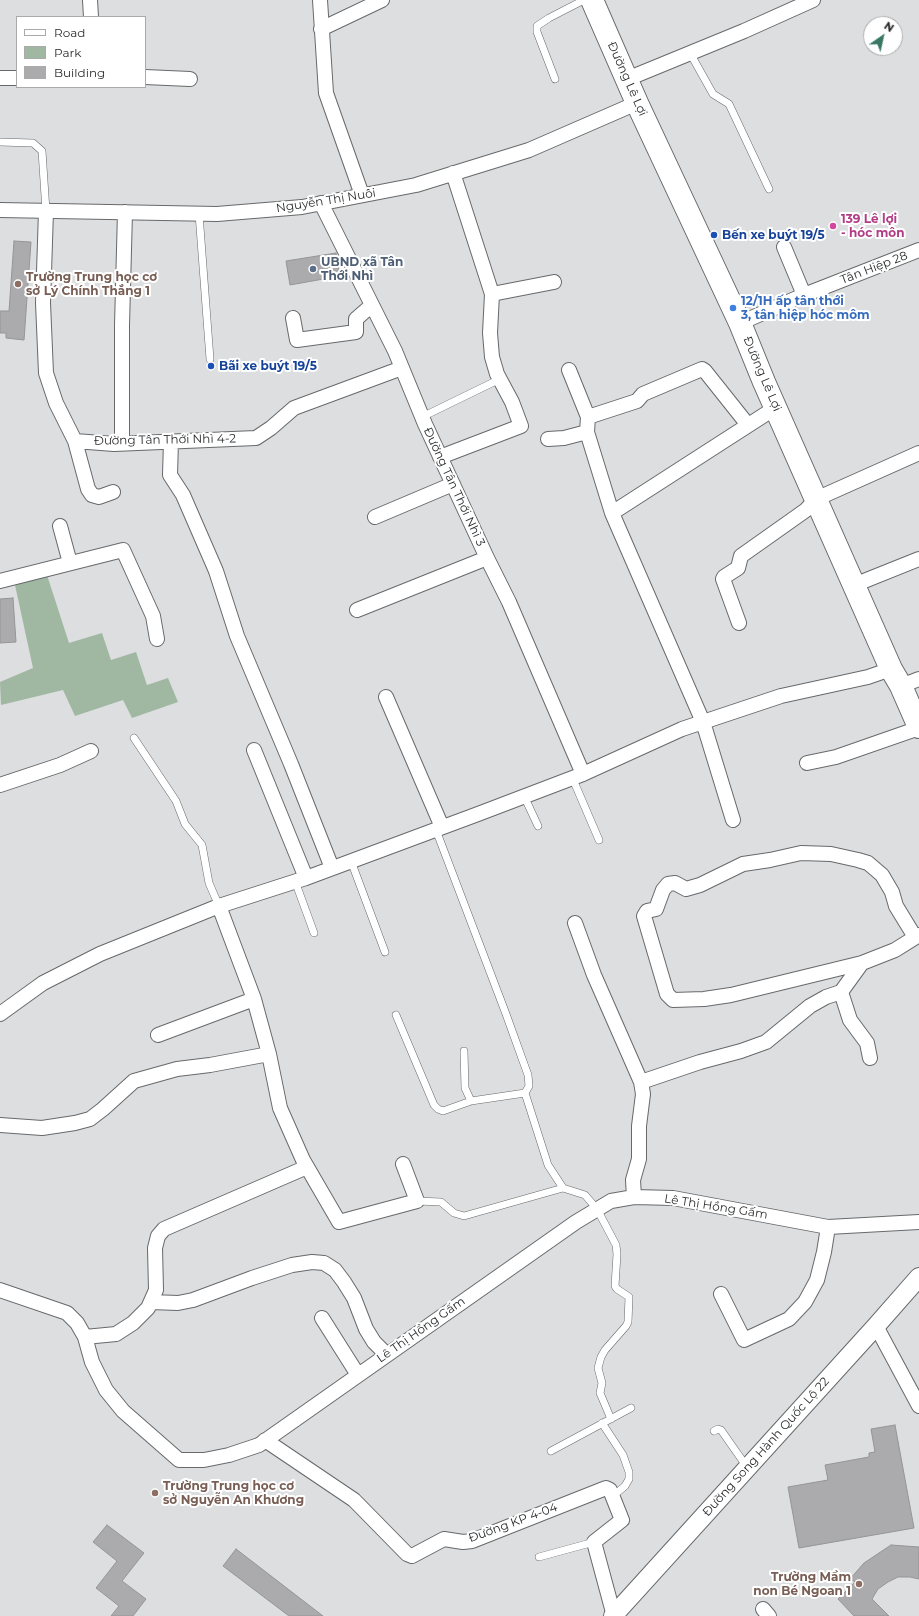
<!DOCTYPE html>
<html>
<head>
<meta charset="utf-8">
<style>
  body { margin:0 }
  #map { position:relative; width:919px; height:1616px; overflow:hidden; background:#dcdee0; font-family:Montserrat,sans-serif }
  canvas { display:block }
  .legend { position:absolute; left:16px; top:16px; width:130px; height:72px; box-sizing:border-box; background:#fff; border:1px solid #aaaaab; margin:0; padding:5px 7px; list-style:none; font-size:12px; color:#2a2b2c }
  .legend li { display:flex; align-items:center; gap:8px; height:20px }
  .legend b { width:20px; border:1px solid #aaaaab }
  .north { position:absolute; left:863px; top:16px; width:40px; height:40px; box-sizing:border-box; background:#fff; border:1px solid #aaaaab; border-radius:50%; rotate:34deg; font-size:11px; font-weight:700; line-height:16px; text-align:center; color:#2a2b2c }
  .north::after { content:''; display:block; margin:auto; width:14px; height:18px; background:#3a7865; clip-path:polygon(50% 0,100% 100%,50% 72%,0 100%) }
</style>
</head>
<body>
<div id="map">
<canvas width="919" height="1616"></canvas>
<ul class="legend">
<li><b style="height:5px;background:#fff"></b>Road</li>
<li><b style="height:11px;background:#a0b8a2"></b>Park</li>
<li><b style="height:11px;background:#ababae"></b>Building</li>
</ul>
<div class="north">N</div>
</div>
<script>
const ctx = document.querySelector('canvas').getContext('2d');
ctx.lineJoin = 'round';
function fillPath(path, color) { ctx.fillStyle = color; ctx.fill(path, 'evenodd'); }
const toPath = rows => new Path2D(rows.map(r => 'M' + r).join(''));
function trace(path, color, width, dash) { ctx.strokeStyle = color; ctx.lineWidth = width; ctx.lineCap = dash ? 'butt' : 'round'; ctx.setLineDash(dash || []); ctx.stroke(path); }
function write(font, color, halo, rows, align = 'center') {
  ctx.font = font + ' Montserrat,sans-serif'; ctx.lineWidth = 4; ctx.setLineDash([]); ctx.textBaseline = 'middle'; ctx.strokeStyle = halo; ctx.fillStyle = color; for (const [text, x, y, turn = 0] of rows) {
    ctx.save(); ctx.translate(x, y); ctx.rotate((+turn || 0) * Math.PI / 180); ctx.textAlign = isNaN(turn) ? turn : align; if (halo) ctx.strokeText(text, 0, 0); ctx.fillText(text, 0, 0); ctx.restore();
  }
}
fillPath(toPath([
  [47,575,69,643,102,633,111,660,136,652,147,685,168,678,178,702,132,718,123,700,75,716,63,690,1,705,0,682,33,668,15,585]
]), '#a0b8a2');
const building = toPath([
  [14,241,31,242,24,340,6,338,6,333,0,333,0,311,9,311,14,241],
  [336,253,340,276,290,285,286,261,336,253],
  [13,598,16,642,0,643,0,599,13,598],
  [895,1425,914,1528,799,1548,788,1487,828,1480,825,1465,869,1457,869,1453,875,1452,871,1429,895,1425],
  [107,1525,144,1553,122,1581,146,1599,133,1616,111,1616,119,1606,96,1588,117,1561,93,1542,107,1525],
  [891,1545,919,1547,919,1579,910,1577,898,1577,888,1582,878,1589,872,1599,889,1616,854,1616,838,1599,855,1582,850,1579,864,1563,891,1545],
  [236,1549,323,1616,289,1616,223,1566,236,1549]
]);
fillPath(building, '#ababae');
trace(building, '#959598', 1);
const service = toPath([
  [690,53,713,94,729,104,769,189],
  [555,79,537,32,537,26,549,18,584,0],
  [0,142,33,143,42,151,46,211],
  [199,214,210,359],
  [422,417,500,379],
  [134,738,176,801,185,824,202,845,209,883,219,906],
  [572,777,599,840],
  [524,796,538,826],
  [436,830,506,1014,528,1075,529,1086,525,1093,548,1165,563,1188],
  [351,861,385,952],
  [295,881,314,933],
  [396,1015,434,1105,438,1109,443,1111,471,1101,525,1093],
  [464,1051,465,1088,471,1101],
  [417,1201,441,1202,454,1213,464,1216,563,1188,585,1195,597,1209,616,1245,617,1254,615,1286,617,1289,629,1297,628,1322,626,1326,605,1350,601,1357,598,1368,602,1383,600,1393,611,1419],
  [602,1423,623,1455,629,1472,629,1479,625,1486,613,1496],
  [714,1431,718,1429,721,1430,747,1467],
  [551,1451,631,1408],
  [539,1557,594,1542]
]);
const minor = toPath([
  [90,0,91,17],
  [320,0,326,93,362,195],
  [321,29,382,0],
  [145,77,190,79],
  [0,78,17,78],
  [627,79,744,31,813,0],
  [453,173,492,294,554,282],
  [321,203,395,351,425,424,487,558,509,602,583,774],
  [0,210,217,214,302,207,416,185,529,150,637,103],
  [46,211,43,303,46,373,56,403,75,441,114,444,256,438,271,428,294,408,402,368],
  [784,247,804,295],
  [293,318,297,340,356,332,356,319,372,305],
  [740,323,804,295,919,250],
  [569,370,588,417,587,432,612,513,703,722,733,820],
  [588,417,637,401,643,394,702,369,705,371,748,425],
  [548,439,564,438,587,432],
  [75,441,88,489,92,495,99,497,113,492],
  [171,441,170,475,183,495,216,571,237,636,291,764,332,868],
  [122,443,122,325,125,212],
  [440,457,521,426,512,402,497,374,492,357,490,333,492,294],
  [612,513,775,408],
  [375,517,453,484],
  [60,526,70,563],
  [0,581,123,550,153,616,157,639],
  [854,585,919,559],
  [357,610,487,558],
  [739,623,723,579,724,577,738,568,741,556,806,510,816,499,919,453],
  [901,686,919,679],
  [386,697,442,827],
  [254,750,306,878],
  [807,763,836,757,919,728],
  [0,785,60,765,91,751],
  [575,923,594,975,641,1082,643,1094,639,1126,639,1159,633,1180,634,1197],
  [915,937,896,906,892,892,882,875,868,863,858,860,831,854,801,853,770,860,743,864,700,885,686,889,675,883,668,884,663,890,656,909,647,911,644,916,667,994,673,1000,704,999,731,995,862,963,895,950,919,935],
  [841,992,850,1020,867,1043,870,1058],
  [0,1014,43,983,100,954,219,906,306,878,478,814,583,774,682,729,781,696,868,677,891,669],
  [158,1035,254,999,219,906],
  [269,1054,280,1108,303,1160,339,1222,417,1201,403,1164],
  [641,1082,700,1062,741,1051,766,1042,810,1006,826,997,841,992,862,963],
  [0,1125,42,1128,75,1123,90,1119,103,1109,134,1081,177,1069,210,1065,269,1054,254,999],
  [0,1290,67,1313,77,1323,85,1337,92,1362,106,1390,123,1411,179,1460,204,1460,229,1455,259,1445,576,1222,611,1201,634,1197,673,1198,828,1227,919,1222],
  [721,1294,744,1340,789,1319,805,1302,817,1280,824,1252,828,1227],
  [151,1302,178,1303,193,1300,252,1278,292,1265,312,1262,324,1263,335,1270,344,1282,354,1298,366,1329,374,1342,387,1355],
  [322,1318,358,1375],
  [876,1326,919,1406],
  [85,1337,116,1334,133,1323,148,1308,156,1290,155,1248,158,1236,164,1229,307,1167],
  [265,1440,354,1500,407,1554,412,1556,444,1539,463,1542,472,1541,606,1488,610,1490,622,1520,594,1542,614,1616],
  [763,1609,769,1616]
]);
const tertiary = toPath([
  [613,1616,876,1326,919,1277]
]);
const primary = toPath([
  [592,0,637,103,740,323,764,382,891,669,901,686,919,727]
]);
trace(service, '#67696b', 8);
trace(minor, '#67696b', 16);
trace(tertiary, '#67696b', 20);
trace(primary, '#67696b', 24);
trace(service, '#fff', 7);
trace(minor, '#fff', 14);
trace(tertiary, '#fff', 18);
trace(primary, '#fff', 22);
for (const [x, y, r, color] of [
  [833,226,4,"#d1479c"],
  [714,235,4,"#1a4fb4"],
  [313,269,4,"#5c6f8a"],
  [18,284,4,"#8d6e63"],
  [733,308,4,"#3f7fe0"],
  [211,366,4,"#1a4fb4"],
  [155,1493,4,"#8d6e63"],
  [859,1584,4,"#8d6e63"]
]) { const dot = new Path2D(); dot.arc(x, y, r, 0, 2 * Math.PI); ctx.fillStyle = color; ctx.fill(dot); trace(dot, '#fff', 1.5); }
write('12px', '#2a2b2c', '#fff', [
  ["Đường Lê Lợi",627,79,66],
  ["Nguyễn Thị Nuôi",326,201,-9],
  ["Tân Hiệp 28",874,268,-21],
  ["Đường Lê Lợi",762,374,67],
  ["Đường Tân Thới Nhì 4-2",165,440,-1],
  ["Đường Tân Thới Nhì 3",454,487,65],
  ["Lê Thị Hồng Gấm",716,1207,9],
  ["Lê Thị Hồng Gấm",421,1330,-35],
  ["Đường Song Hành Quốc Lộ 22",766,1447,-48],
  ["Đường KP 4-04",513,1523,-20]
]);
write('bold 12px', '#b23c85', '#fff', [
  ["139 Lê lợi",841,219],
  ["- hóc môn",841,233]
], 'left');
write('bold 12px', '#164399', '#fff', [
  ["Bến xe buýt 19/5",722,235],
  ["Bãi xe buýt 19/5",219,366]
], 'left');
write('bold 12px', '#4e5e75', '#fff', [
  ["UBND xã Tân",321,262],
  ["Thới Nhì",321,276]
], 'left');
write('bold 12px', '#785e54', '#fff', [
  ["Trường Trung học cơ",26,277],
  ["sở Lý Chính Thắng 1",26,291],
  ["Trường Trung học cơ",163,1486],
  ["sở Nguyễn An Khương",163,1500],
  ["Trường Mầm",851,1577,"right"],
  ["non Bé Ngoan 1",851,1591,"right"]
], 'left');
write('bold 12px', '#366cbe', '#fff', [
  ["12/1H ấp tân thới",741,301],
  ["3, tân hiệp hóc môm",741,315]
], 'left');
</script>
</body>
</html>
